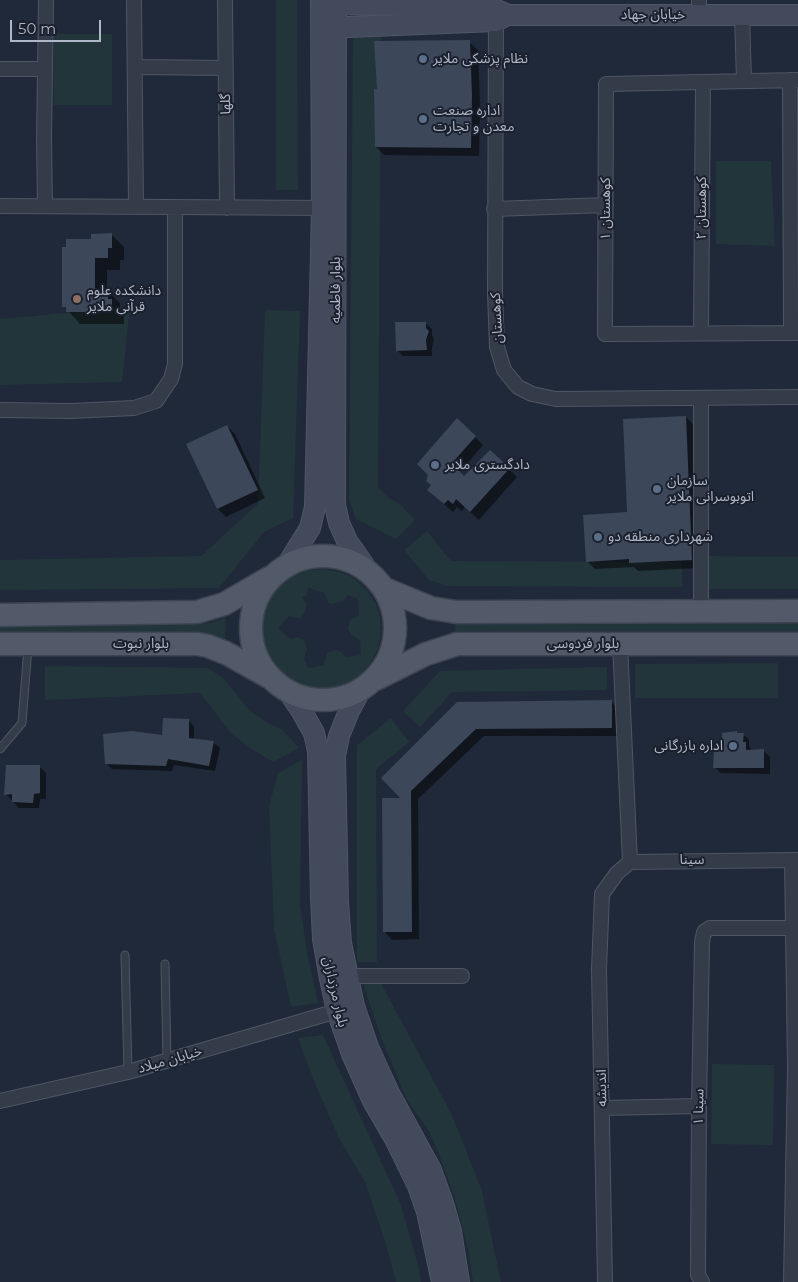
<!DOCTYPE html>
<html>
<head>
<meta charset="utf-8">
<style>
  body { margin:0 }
  #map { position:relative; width:798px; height:1282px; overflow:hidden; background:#202939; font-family:Montserrat,sans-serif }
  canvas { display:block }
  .scale { position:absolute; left:10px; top:20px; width:91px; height:22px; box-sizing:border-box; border:2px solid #afb6c5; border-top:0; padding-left:6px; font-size:15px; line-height:18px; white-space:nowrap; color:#afb6c5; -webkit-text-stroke:4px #1a202d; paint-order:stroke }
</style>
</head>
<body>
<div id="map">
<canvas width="798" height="1282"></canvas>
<div class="scale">50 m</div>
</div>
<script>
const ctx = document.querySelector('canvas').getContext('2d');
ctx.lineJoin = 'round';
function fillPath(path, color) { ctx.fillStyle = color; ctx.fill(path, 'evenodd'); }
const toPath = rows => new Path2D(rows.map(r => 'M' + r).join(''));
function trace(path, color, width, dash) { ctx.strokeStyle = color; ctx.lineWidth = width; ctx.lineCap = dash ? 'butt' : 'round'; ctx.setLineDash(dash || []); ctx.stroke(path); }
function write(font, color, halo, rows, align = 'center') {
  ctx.font = font + ' Montserrat,"Noto Sans Arabic",sans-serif'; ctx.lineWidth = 4; ctx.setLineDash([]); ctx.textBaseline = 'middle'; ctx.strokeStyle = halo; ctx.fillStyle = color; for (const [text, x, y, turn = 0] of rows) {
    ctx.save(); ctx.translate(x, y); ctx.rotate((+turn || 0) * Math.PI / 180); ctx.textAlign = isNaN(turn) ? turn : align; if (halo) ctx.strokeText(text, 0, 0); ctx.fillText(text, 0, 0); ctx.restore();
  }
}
fillPath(toPath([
  [276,0,297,0,298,190,276,190],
  [54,34,112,34,112,105,54,105],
  [353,37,381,37,378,487,389,498,400,504,415,520,396,539,356,519,349,499],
  [716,161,771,161,775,246,716,244],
  [130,307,122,382,0,385,0,319],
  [265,310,300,311,293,518,264,532,219,588,0,590,0,560,201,556,258,504],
  [427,531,451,561,682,562,682,587,447,586,429,580,404,550],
  [706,556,798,557,798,589,706,589],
  [325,569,342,573,352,577,366,589,376,604,380,617,381,634,378,649,368,667,353,681,341,687,327,690,312,690,298,686,285,679,275,669,267,659,262,646,260,625,265,605,273,593,283,582,296,574,310,570],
  [308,587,316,591,324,592,328,602,332,604,343,601,348,595,358,599,359,615,350,620,348,628,351,635,360,640,361,655,346,657,342,652,336,650,327,653,324,665,309,668,308,667,304,659,307,649,304,640,298,637,290,639,278,628,289,616,300,618,304,614,306,607,306,603,302,597,307,595],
  [226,617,225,641,211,635,196,633,0,634,0,625,181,624,211,623],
  [456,620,798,620,798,631,455,631],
  [778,663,778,698,635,698,635,664],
  [45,666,208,668,223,678,249,710,269,724,282,729,299,748,273,762,250,748,231,733,200,693,45,700],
  [607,667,607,690,452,692,420,727,403,711,440,671],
  [391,718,409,742,376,769,377,962,357,962,357,745],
  [302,760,300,905,307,952,318,1003,291,1007,274,929,269,806,278,773],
  [377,976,452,1115,482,1191,501,1282,473,1282,468,1249,455,1199,439,1154,429,1131,407,1100,382,1040,361,978],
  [323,1035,401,1205,418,1265,421,1282,396,1282,385,1241,365,1182,339,1138,316,1086,298,1038],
  [712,1064,774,1065,773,1145,711,1144]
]), '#22353a');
fillPath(toPath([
  [469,42,478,50,480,104,479,156,384,155,376,147],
  [112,235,124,247,124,260,120,260,120,270,107,270,107,290,120,303,120,309,124,312,124,324,80,324,64,306,93,240],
  [425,323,432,329,432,335,434,339,432,347,432,356,403,356,397,350],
  [686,417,694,425,699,568,638,571,634,567,595,569,587,561,628,513],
  [227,426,235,434,265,498,226,517,218,509],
  [475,437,483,445,460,472,465,478,490,451,517,477,479,520,465,507,462,511,457,507,453,512,428,490],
  [611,701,619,710,620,736,484,736,418,799,419,939,392,940,384,931,403,799,458,703],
  [188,720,194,726,194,740,213,742,220,748,215,771,174,765,172,771,112,769,106,763,164,737],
  [737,733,743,734,749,740,749,746,752,751,764,751,770,757,770,774,721,773,714,767,720,751],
  [40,767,46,773,46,799,40,799,39,808,19,808,6,794]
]), '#0007');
fillPath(toPath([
  [470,40,472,95,471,148,375,147,374,89,377,89,374,41],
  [112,233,112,248,108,248,108,258,95,258,95,289,108,289,108,299,112,299,112,312,66,312,66,307,62,307,62,247,66,247,66,239,91,239,91,234],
  [395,322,426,322,426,328,429,331,426,340,427,350,396,351],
  [686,416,692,560,629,563,629,559,586,562,583,515,627,512,623,419],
  [457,418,476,436,452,463,464,476,490,450,510,468,470,512,456,499,453,504,448,500,444,504,427,490,431,485,426,481,428,475,417,464],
  [227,425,258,490,217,509,186,444],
  [612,700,612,728,476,729,411,791,412,932,383,932,382,798,400,798,381,778,457,702],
  [163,718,189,719,189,738,214,741,209,766,168,759,166,766,105,764,103,734,132,731,162,735],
  [737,731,737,733,744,733,743,742,746,742,746,750,764,749,764,768,713,768,714,750,719,750,720,742,722,742,722,733],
  [6,765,40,765,40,793,34,794,33,803,12,802,12,794,4,795]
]), '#3c4759');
const lane = toPath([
  [0,749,22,723,28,647],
  [125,955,128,1072],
  [165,964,167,1061]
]);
const street = toPath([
  [134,0,136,207],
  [225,0,227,208],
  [699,0,699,15],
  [496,14,495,294,497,347,504,370,518,387,532,394,556,399,798,397],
  [742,15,744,81],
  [135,67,225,68],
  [0,69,45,69],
  [790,80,791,333],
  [798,80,606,84,605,334,798,333],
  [0,206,329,208],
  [45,206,44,139,46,0],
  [494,209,606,205],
  [701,333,703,82],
  [701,398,701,612],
  [0,410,71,411,134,408,156,401,171,379,175,364,175,207],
  [620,644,630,862],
  [347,976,462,976],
  [0,1101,128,1072,337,1011],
  [603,1108,699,1106],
  [605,1282,599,969,602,894,617,873,630,862,798,860],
  [702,1282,698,1275,699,1106,702,942,704,932,710,928,798,928],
  [791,1282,795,1067,792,860]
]);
const secondary = toPath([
  [336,0,335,505,339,523,347,541,368,571],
  [324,4,423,5,495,9,508,15,798,15],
  [324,28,496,21,502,18],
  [287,565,310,528,315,507,322,208,321,0],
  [288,691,301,710,314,733,318,751,321,898,323,939,330,979,337,1011,352,1054,373,1101,395,1139,418,1186,427,1212,442,1282],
  [360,691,349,711,339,736,335,756,338,902,341,943,354,1006,368,1047,389,1093,431,1170,443,1203,451,1231,459,1282]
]);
const primary = toPath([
  '251 628a72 72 0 1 1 144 0a72 72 0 1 1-144 0Z',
  [385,589,431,608,456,612,798,611],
  [0,615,197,612,224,604,269,578],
  [0,644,198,644,208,646,226,653,269,677],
  [376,679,426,654,457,644,798,644]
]);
trace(lane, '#4f5664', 9);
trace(street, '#4f5664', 16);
trace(secondary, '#4f5664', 22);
trace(primary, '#3d4452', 25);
trace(lane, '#343b49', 7);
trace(street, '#343b49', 14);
trace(secondary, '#424a5c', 20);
trace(primary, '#525a69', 22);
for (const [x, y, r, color] of [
  [423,59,5,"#5c6f8a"],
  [423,119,5,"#5c6f8a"],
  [77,299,5,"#8d6e63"],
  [435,465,5,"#5c6f8a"],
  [657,489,5,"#5c6f8a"],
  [598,537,5,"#5c6f8a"],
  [733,746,5,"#5c6f8a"]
]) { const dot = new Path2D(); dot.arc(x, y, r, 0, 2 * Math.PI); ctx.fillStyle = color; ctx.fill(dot); trace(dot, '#1a202d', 2); }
write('14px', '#afb6c5', '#1a202d', [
  ["خیابان جهاد",653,15],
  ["گلها",226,104,-91],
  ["کوهستان ۲",702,208,-90],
  ["کوهستان ۱",606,209,-90],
  ["بلوار فاطمیه",336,290,-90],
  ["کوهستان",497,318,-93],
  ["بلوار نبوت",141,644],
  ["بلوار فردوسی",583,644],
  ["سینا",692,860],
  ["بلوار مرزداران",335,992,77],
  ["خیابان میلاد",170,1060,-16],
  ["اندیشه",602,1088,-91],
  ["سینا ۱",699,1107,-89]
]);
write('14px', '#afb6c5', '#1a202d', [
  ["نظام پزشکی ملایر",433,59],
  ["اداره صنعت",433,111],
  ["معدن و تجارت",433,127],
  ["دانشکده علوم",87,291],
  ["قرآنی ملایر",87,307],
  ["دادگستری ملایر",445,465],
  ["سازمان",667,481],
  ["اتوبوسرانی ملایر",667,497],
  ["شهرداری منطقه دو",608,537],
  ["اداره بازرگانی",723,746,"right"]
], 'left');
</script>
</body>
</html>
